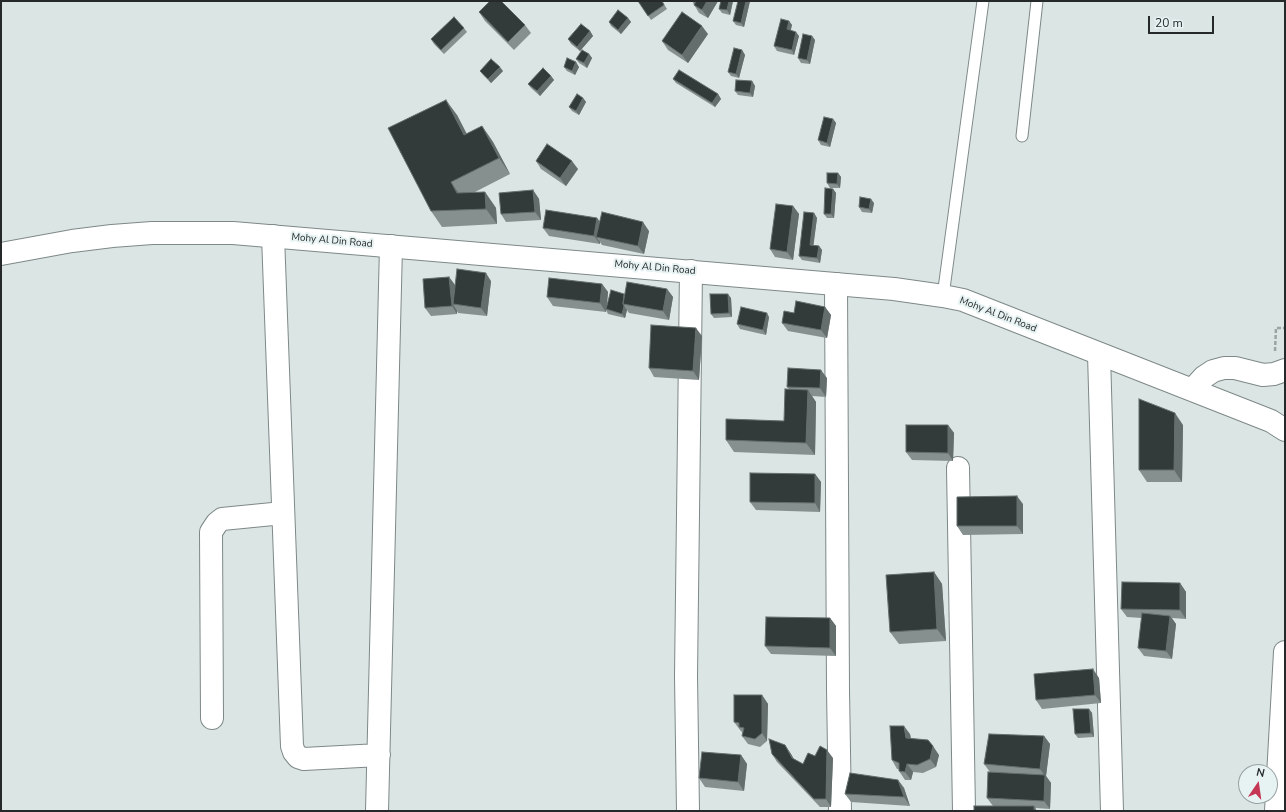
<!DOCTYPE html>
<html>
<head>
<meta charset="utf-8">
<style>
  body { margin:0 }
  #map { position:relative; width:1286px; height:812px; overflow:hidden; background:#dae5e4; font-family:"Nunito Sans",sans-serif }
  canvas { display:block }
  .frame { position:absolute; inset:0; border:2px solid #252929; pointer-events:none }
  .north { position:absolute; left:1238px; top:764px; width:40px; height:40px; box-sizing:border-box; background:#e7f2f2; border:1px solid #99a2a2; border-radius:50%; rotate:13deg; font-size:11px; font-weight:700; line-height:16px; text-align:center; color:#252929 }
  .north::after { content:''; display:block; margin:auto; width:14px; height:18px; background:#c53554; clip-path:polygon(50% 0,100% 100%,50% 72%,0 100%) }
  .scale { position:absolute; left:1148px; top:16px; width:66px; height:18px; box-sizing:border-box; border:2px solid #252929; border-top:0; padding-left:5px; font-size:12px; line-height:14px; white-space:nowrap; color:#252929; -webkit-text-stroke:3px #e7f2f2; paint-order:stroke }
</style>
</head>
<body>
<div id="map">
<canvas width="1286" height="812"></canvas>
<div class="frame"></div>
<div class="north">N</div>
<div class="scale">20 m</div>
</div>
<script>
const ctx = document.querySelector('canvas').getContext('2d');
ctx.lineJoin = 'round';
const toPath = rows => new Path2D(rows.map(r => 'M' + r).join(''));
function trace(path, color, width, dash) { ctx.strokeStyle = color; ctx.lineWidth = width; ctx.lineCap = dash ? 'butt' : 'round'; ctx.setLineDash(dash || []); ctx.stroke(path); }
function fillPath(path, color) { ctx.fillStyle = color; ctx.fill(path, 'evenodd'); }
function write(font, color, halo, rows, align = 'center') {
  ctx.font = font + ' "Nunito Sans",sans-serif'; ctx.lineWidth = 4; ctx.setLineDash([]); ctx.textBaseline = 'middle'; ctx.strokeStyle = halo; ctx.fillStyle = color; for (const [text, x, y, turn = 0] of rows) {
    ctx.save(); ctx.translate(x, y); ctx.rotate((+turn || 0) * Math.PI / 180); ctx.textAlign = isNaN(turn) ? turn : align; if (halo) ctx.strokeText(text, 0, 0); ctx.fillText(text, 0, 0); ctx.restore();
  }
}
const service = toPath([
  [1022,136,1037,1],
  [943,296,983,1]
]);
const minor = toPath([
  [273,236,292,746,294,752,298,757,304,759,379,755],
  [836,284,838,690,840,811],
  [1099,354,1112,811],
  [958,468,964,811],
  [212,718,211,532,217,523,222,519,283,513],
  [377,811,391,246],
  [688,811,686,676,691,271]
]);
const tertiary = toPath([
  [1,254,72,241,112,236,152,233,233,233,894,289,943,296,963,300,1271,421,1285,430],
  [1192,390,1204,377,1213,371,1224,368,1235,368,1263,375,1274,374,1285,370],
  [1276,811,1285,652]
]);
trace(service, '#7e8888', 13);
trace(minor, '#7e8888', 24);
trace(tertiary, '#7e8888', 24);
trace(toPath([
  [1275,351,1276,328,1285,328]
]), '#9ba4a3', 2.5, [4, 2]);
trace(service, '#fff', 11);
trace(minor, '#fff', 22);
trace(tertiary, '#fff', 22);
fillPath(toPath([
  [638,1,662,1,667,9,651,20],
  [692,1,718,1,708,18,699,13],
  [721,1,733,1,730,15,722,13,719,9],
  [738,1,750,1,744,27,736,25,733,21],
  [479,12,525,25,531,33,514,50,485,21],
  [628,18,631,22,621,34,611,26,609,22],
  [789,21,792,25,790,30,799,36,794,55,777,51,774,46],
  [464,28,467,32,444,54,434,44,431,39],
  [590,31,593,36,580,51,571,44,568,39],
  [708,34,688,63,668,50,662,41],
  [812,36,815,40,810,64,801,63,798,58],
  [742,50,745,55,739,78,731,76,728,72],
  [589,54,592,58,587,68,579,63,576,59],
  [564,67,579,67,575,75,567,71],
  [480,71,503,71,491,83,483,75],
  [551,76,554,80,540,96,531,88,528,84],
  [673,79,718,94,721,99,715,107,676,83],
  [752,81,755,86,753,97,738,95,735,91],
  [583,98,586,102,579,115,572,111,569,107],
  [457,115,467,134,482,126,493,142,510,174,473,193,485,192,496,208,497,224,442,227,431,211],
  [833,119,836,123,830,147,821,145,818,140],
  [536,161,578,169,566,186,541,169],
  [838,173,841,177,840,188,830,188,827,183],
  [833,189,836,193,834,218,827,218,824,214],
  [533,190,539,199,541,220,506,222,501,214],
  [874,203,872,213,862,212,859,207],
  [793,206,799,214,793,260,775,257,770,249],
  [814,213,817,218,813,245,819,246,822,250,820,263,802,260,799,256],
  [597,218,600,222,649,231,644,254,602,245,600,242,600,244,549,236,543,228],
  [449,277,455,285,491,281,487,316,458,313,457,311,457,314,431,316,425,308],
  [602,284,608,292,607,305,624,294,667,289,673,297,669,320,629,313,627,310,625,318,608,314,606,310,606,312,553,306,547,297],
  [731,298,732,317,714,318,711,314],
  [825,307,831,315,827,338,788,331,782,323,794,313],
  [769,317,766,335,740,329,737,324],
  [702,336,699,380,654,377,649,368],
  [827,378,826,397,812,396,816,402,815,455,734,452,726,440,784,421,789,389,787,387],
  [948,425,954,433,953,461,912,460,906,452],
  [1183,425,1182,482,1147,482,1139,470],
  [815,474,821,482,820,512,756,510,750,502],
  [1023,504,1023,534,963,535,957,526],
  [934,572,942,584,946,641,899,644,890,632],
  [1180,583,1186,592,1186,619,1172,618,1176,624,1172,659,1144,656,1138,648,1142,618,1127,617,1121,609],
  [830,618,836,626,836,656,771,654,765,646],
  [1099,678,1101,703,1042,709,1036,700],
  [762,695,768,704,767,741,760,747,748,744,742,736,743,733,740,730,734,722],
  [1089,709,1092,713,1094,737,1078,738,1075,734],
  [910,734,911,738,939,755,936,767,923,773,913,772,911,780,905,780,899,771,899,769,897,769,892,760],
  [1044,736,1050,744,1046,776,1051,783,1050,809,1035,808,1037,811,974,811,1000,806,993,806,987,798,990,772,984,764],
  [785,745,791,754,794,759,803,764,815,756,833,758,831,807,820,807,777,762,772,754],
  [741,755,747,764,744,791,705,787,699,778],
  [898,780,904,788,910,806,851,802,845,794]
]), '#86908f');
fillPath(toPath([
  [707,1,718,1,708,18,702,10],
  [729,1,733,1,730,15,727,10],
  [746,1,750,1,744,27,741,23],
  [628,18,631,22,621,34,618,30],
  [789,21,792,25,790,34,787,29],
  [702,26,708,34,688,63,682,55],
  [590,31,593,36,580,51,577,47],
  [796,32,799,36,794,55,792,50],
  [812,36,815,40,810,64,807,60],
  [742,50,745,55,739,78,736,74],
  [589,54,592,58,587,68,584,63],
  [576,62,579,67,575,75,572,71],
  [500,67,503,71,491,83,488,79],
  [551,76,554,80,540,96,537,91],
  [752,81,755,86,753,97,750,93],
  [718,94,721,99,715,107,712,103],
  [583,98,586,102,579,115,576,111],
  [446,100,457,115,475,151,464,135],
  [833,119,836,123,830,147,827,143],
  [482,126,493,142,510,174,499,158],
  [572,161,578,169,566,186,560,178],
  [838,173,841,177,840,188,837,184],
  [451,182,462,198,457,193],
  [833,189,836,193,834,218,831,214],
  [533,190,539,199,541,220,535,212],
  [485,192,496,208,497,224,486,209],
  [871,199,874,203,872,213,869,209],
  [793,206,799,214,793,260,787,252],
  [814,213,817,218,813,249,810,245],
  [597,218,603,226,596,237,600,242,600,244,594,236],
  [643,222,649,231,644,254,638,246],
  [819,246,822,250,820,263,817,258],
  [486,273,491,281,487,316,481,308],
  [449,277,455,285,453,304,457,311,457,314,452,306],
  [602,284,608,292,606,312,600,303],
  [667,289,673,297,669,320,663,311],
  [728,294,731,298,732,317,729,313],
  [624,306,627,310,625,318,622,314],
  [825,307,831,315,827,338,821,330],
  [767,313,769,317,766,335,763,330],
  [696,328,702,336,699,380,693,371],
  [821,370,827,378,826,397,820,388],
  [808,390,816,402,815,455,806,443],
  [1175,413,1183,425,1182,482,1174,470],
  [948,425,954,433,953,461,948,453],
  [815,474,821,482,820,512,815,503],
  [1017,496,1023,504,1023,534,1017,526],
  [934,572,942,584,946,641,937,629],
  [1180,583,1186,592,1186,619,1180,610],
  [1170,616,1176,624,1172,659,1166,651],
  [830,618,836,626,836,656,830,648],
  [1093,669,1099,678,1101,703,1095,695],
  [762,695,768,704,767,741,762,733],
  [1089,709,1092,713,1094,737,1091,733],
  [904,726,910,734,912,747,906,738],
  [1044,736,1050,744,1046,776,1051,783,1050,809,1044,801,1045,776,1040,769],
  [785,745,791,754,798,767,792,758],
  [933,746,939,755,936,767,930,759],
  [827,750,833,758,831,807,826,799],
  [741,755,747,764,744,791,738,782],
  [907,764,913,772,911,780,905,772],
  [898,780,904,788,910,806,904,797],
  [1034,806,1037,811,1034,811]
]), '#646e6d');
const building = toPath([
  [490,1,501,1,525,25,508,42,479,12,490,1],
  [638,1,662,1,664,5,648,16,638,1],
  [696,1,707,1,702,10,694,5,696,1],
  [721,1,729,1,727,10,719,9,721,1],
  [738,1,746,1,741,23,733,21,738,1],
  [618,10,628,18,618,30,609,22,618,10],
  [682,12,702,26,682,55,662,41,682,12],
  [454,17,464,28,441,50,431,39,454,17],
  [781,19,789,21,787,29,796,32,792,50,774,46,781,19],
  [581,24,590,31,577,47,568,39,581,24],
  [803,34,812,36,807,60,798,58,803,34],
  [734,48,742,50,736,74,728,72,734,48],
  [582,50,589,54,584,63,576,59,582,50],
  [567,58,576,62,572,71,564,67,567,58],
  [491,59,500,67,488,79,480,71,491,59],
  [543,68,551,76,537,91,528,84,543,68],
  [679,70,718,94,712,103,673,79,679,70],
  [736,80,752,81,750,93,735,91,736,80],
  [577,94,583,98,576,111,569,107,577,94],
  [446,100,464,135,482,126,499,158,451,182,457,193,485,192,486,209,431,211,388,128,446,100],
  [824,117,833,119,827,143,818,140,824,117],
  [547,144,572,161,560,178,536,161,547,144],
  [827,173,838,173,837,184,827,183,827,173],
  [825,188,833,189,831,214,824,214,825,188],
  [533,190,535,212,501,214,499,193,533,190],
  [860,197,871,199,869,209,859,207,860,197],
  [776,204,793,206,787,252,770,249,776,204],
  [546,210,597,218,594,236,543,228,546,210],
  [602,212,643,222,638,246,596,237,602,212],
  [804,212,814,213,810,245,819,246,817,258,799,256,804,212],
  [457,269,486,273,481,308,453,304,457,269],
  [449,277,452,306,425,308,423,279,449,277],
  [549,278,602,284,600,303,547,297,549,278],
  [627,282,667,289,663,311,623,304,627,282],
  [611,290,624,294,623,304,624,306,622,314,606,309,611,290],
  [710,294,728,294,729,313,711,314,710,294],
  [796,301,825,307,821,330,782,323,784,311,794,313,796,301],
  [741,307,767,313,763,330,737,324,741,307],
  [651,325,696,328,693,371,649,368,651,325],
  [788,368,821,370,820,388,787,387,788,368],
  [785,389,808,390,806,443,726,440,726,419,784,421,785,389],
  [1139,399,1175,413,1174,470,1139,470,1139,399],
  [906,425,948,425,948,453,906,452,906,425],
  [750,473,815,474,815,503,750,502,750,473],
  [1017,496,1017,526,957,526,957,497,1017,496],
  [934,572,937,629,890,632,886,575,934,572],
  [1122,582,1180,583,1180,610,1121,609,1122,582],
  [1142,613,1170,616,1166,651,1138,648,1142,613],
  [766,617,830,618,830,648,765,646,766,617],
  [1093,669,1095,695,1036,700,1034,674,1093,669],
  [734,695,762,695,762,733,755,739,742,736,744,728,739,727,739,723,734,722,734,695],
  [1073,709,1089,709,1091,733,1075,734,1073,709],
  [890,726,904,726,906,738,928,740,933,746,930,759,917,765,907,764,905,772,899,771,899,763,892,760,890,726],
  [989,734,1044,736,1040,769,984,764,989,734],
  [769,739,785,745,792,758,803,764,808,753,815,756,820,746,827,750,826,799,814,799,772,754,769,739],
  [702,752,741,755,738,782,699,778,702,752],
  [988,772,1045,775,1044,801,987,798,988,772],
  [850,773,898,780,904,797,845,794,850,773],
  [974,806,1034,806,1034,811,974,811,974,806]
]);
fillPath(building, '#323b3a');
trace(building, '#646e6d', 1);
write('10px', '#252929', '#e7f2f2', [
  ["Mohy Al Din Road",332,241,5],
  ["Mohy Al Din Road",655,268,5],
  ["Mohy Al Din Road",998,315,21]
]);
</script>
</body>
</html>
